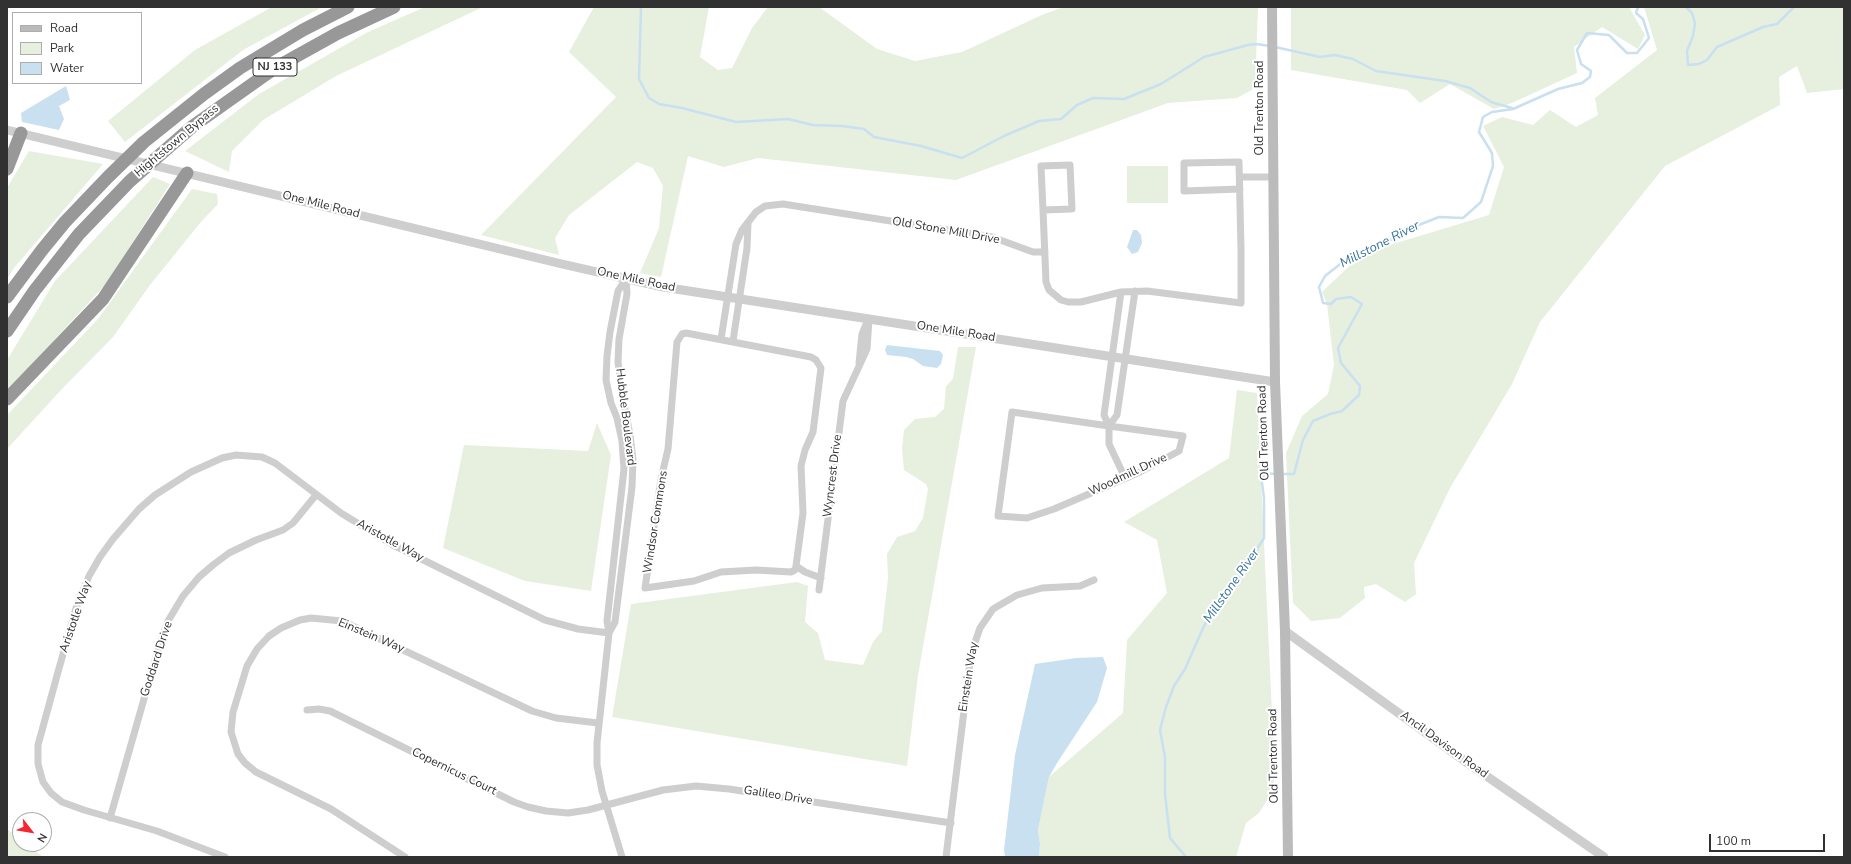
<!DOCTYPE html>
<html>
<head>
<meta charset="utf-8">
<style>
  body { margin:0 }
  #map { position:relative; width:1851px; height:864px; overflow:hidden; background:#fff; font-family:"Nunito Sans",sans-serif }
  canvas { display:block }
  .frame { position:absolute; inset:0; border:8px solid #313131; pointer-events:none }
  .legend { position:absolute; left:12px; top:12px; width:130px; height:72px; box-sizing:border-box; background:#fff; border:1px solid #adadad; margin:0; padding:5px 7px; list-style:none; font-size:12px; color:#313131 }
  .legend li { display:flex; align-items:center; gap:8px; height:20px }
  .legend b { width:20px; border:1px solid #adadad }
  .north { position:absolute; left:12px; top:812px; width:40px; height:40px; box-sizing:border-box; background:#fff; border:1px solid #adadad; border-radius:50%; rotate:121deg; font-size:11px; font-weight:700; line-height:16px; text-align:center; color:#313131 }
  .north::after { content:''; display:block; margin:auto; width:14px; height:18px; background:#f52632; clip-path:polygon(50% 0,100% 100%,50% 72%,0 100%) }
  .scale { position:absolute; left:1709px; top:834px; width:116px; height:18px; box-sizing:border-box; border:2px solid #313131; border-top:0; padding-left:5px; font-size:12px; line-height:14px; white-space:nowrap; color:#313131; -webkit-text-stroke:3px #fff; paint-order:stroke }
</style>
</head>
<body>
<div id="map">
<canvas width="1851" height="864"></canvas>
<div class="frame"></div>
<ul class="legend">
<li><b style="height:5px;background:#bbb"></b>Road</li>
<li><b style="height:11px;background:#e7efde"></b>Park</li>
<li><b style="height:11px;background:#c9e0f0"></b>Water</li>
</ul>
<div class="north">N</div>
<div class="scale">100 m</div>
</div>
<script>
const ctx = document.querySelector('canvas').getContext('2d');
ctx.lineJoin = 'round';
function fillPath(path, color) { ctx.fillStyle = color; ctx.fill(path, 'evenodd'); }
const toPath = rows => new Path2D(rows.map(r => 'M' + r).join(''));
function trace(path, color, width, dash) { ctx.strokeStyle = color; ctx.lineWidth = width; ctx.lineCap = dash ? 'butt' : 'round'; ctx.setLineDash(dash || []); ctx.stroke(path); }
function write(font, color, halo, rows, align = 'center') {
  ctx.font = font + ' "Nunito Sans",sans-serif'; ctx.lineWidth = 4; ctx.setLineDash([]); ctx.textBaseline = 'middle'; ctx.strokeStyle = halo; ctx.fillStyle = color; for (const [text, x, y, turn = 0] of rows) {
    ctx.save(); ctx.translate(x, y); ctx.rotate((+turn || 0) * Math.PI / 180); ctx.textAlign = isNaN(turn) ? turn : align; if (halo) ctx.strokeText(text, 0, 0); ctx.fillText(text, 0, 0); ctx.restore();
  }
}
fillPath(toPath([
  [272,7,322,7,243,50,125,142,108,121,195,50],
  [425,7,483,7,336,76,263,120,232,151,229,172,185,151,259,94,368,32],
  [594,7,709,7,700,57,718,70,732,68,752,28,768,7,819,7,877,49,915,61,962,52,1044,14,1064,7,1258,7,1255,88,1237,98,1168,103,956,180,758,158,724,167,688,156,661,277,640,273,659,228,663,186,653,168,637,162,569,215,555,238,559,255,481,235,616,97,569,52],
  [1291,7,1629,7,1645,35,1638,49,1602,27,1574,47,1577,73,1512,103,1494,109,1450,84,1420,103,1407,90,1291,70],
  [1644,7,1844,7,1844,89,1807,93,1797,66,1779,77,1780,105,1665,166,1540,322,1512,384,1450,488,1414,563,1416,594,1405,602,1376,584,1364,587,1365,598,1340,618,1311,621,1293,603,1286,453,1302,416,1328,394,1334,365,1327,304,1322,292,1363,253,1489,215,1504,167,1483,126,1502,117,1533,125,1550,110,1576,127,1598,115,1595,98,1657,50],
  [29,151,103,164,14,268,7,279,7,188],
  [1127,166,1168,166,1168,203,1127,203],
  [153,177,170,184,106,284,7,391,7,360,55,281],
  [192,189,217,194,218,204,200,223,150,285,113,337,61,390,7,449,7,415,98,319],
  [958,347,976,347,918,675,907,766,612,717,631,604,797,582,808,586,805,622,818,633,825,660,863,665,873,642,882,631,888,578,887,554,897,537,915,531,923,518,928,489,926,484,904,470,902,449,904,430,915,419,935,417,944,409,946,386,953,379],
  [1237,390,1257,393,1275,778,1269,797,1259,813,1246,823,1236,857,1039,857,1040,844,1038,830,1049,777,1123,713,1127,640,1167,593,1157,540,1124,522,1229,458],
  [597,423,611,455,591,591,525,581,443,548,464,445,588,451],
  [7,829,20,839,20,844,26,844,43,857,7,857]
]), '#e7efde');
fillPath(toPath([
  [66,86,70,100,59,106,64,119,59,130,22,122,21,113],
  [1133,230,1137,230,1141,235,1142,243,1138,252,1132,254,1127,247],
  [887,345,940,351,943,355,941,364,937,368,923,366,913,359,906,357,887,355,885,350],
  [1103,657,1107,668,1097,702,1057,763,1049,777,1038,830,1040,844,1039,857,1005,857,1004,850,1015,755,1035,664,1076,658]
]), '#c9e0f0');
trace(toPath([
  [641,7,639,79,649,98,659,104,682,108,736,122,788,119,813,125,842,126,864,129,874,137,921,146,962,158,1004,136,1039,121,1061,119,1077,105,1093,98,1124,99,1161,84,1204,57,1248,45,1256,44,1270,46],
  [1686,7,1692,13,1695,23,1693,36,1687,51,1688,65,1699,64,1707,60,1717,47,1763,27,1777,24,1794,7],
  [1275,47,1320,57,1335,55,1353,59,1376,71,1445,81,1470,88,1491,102,1512,108],
  [1280,474,1294,474,1303,440,1313,421,1330,414,1342,411,1359,395,1360,386,1341,363,1338,348,1362,304,1351,297,1336,299,1331,304,1323,303,1319,287,1325,276,1348,258,1398,237,1411,228,1439,217,1463,218,1481,202,1493,166,1492,153,1479,132,1483,117,1492,112,1513,109,1558,89,1582,83,1590,77,1591,71,1581,64,1577,50,1587,33,1609,35,1627,53,1637,53,1649,38,1643,19,1636,13,1638,7],
  [1186,857,1170,838,1165,794,1165,757,1160,730,1166,707,1174,686,1185,669,1204,626,1211,614,1241,575,1264,538,1264,498,1262,483,1264,473,1275,474]
]), '#c9e0f0', 2.5);
trace(toPath([
  [1240,177,1273,177],
  [1043,210,1041,166,1070,165,1072,209,1043,210,1046,282,1049,290,1061,300,1068,302,1081,302,1121,292,1147,291,1241,303,1241,249,1239,162,1184,163,1184,191,1240,189],
  [1121,292,1104,415,1109,426,1109,444,1125,478],
  [686,333,811,357,816,360,821,368,813,432,805,450,801,466,803,513,796,566,795,570,791,572,756,570,721,572,694,581,645,588,661,479,668,449,677,342,682,334,686,333],
  [721,339,736,244,742,230,756,212,765,206,783,204,992,237,1033,252,1045,252],
  [733,341,747,248,748,223],
  [859,363,862,334,867,322],
  [1012,412,1109,426,1183,436,1179,451,1140,472,1054,509,1027,518,998,516,1012,412],
  [1109,426,1117,415,1135,291],
  [796,566,805,572,821,578],
  [819,590,843,401,867,349,869,319],
  [609,633,615,622,632,487,633,460,630,435,622,393,618,362,619,339,627,294,626,279],
  [307,710,319,709,330,711,514,802,528,807,546,811,568,813,588,810,663,790,696,786,729,789,951,823],
  [110,818,158,650,168,621,183,596,199,577,213,565,229,553,256,540,283,530,293,523,316,495],
  [225,857,157,831,84,810,62,802,51,793,43,782,38,764,38,745,58,672,76,608,89,576,100,557,113,539,139,509,155,495,191,472,222,458,236,455,262,457,275,463,341,513,393,545,545,620,578,629,609,633],
  [405,857,331,809,256,772,245,763,238,754,231,732,233,712,247,666,257,649,269,636,281,628,300,620,311,618,342,621,532,711,556,718,598,723],
  [622,857,602,791,597,765,597,743,609,633,607,621,624,469,622,441,617,418,611,403,606,380,607,356,610,332,618,291,626,279],
  [946,857,971,654,980,628,993,609,1017,595,1042,588,1080,586,1094,580]
]), '#cecece', 7);
trace(toPath([
  [7,130,562,264,663,287,1275,382],
  [1285,631,1469,764,1604,857]
]), '#cecece', 9);
trace(toPath([
  [1272,7,1275,382,1285,631,1288,857]
]), '#bbb', 10);
trace(toPath([
  [7,169,21,133],
  [7,297,42,250,65,222,108,177,144,142,204,94,240,68,303,30,348,7],
  [7,331,35,290,79,234,130,181,193,126,275,68,338,33,394,7],
  [7,399,103,299,187,173]
]), '#989898', 13);
for (const [x, y, w] of [
  [275,67,44]
]) { const box = new Path2D(); box.roundRect(x - w / 2, y - 9, w, 18, 3); ctx.fillStyle = '#fff'; ctx.fill(box); trace(box, '#313131', 1); }
write('bold 11px', '#313131', null, [
  ["NJ 133",275,67]
]);
write('12px', '#313131', '#fff', [
  ["Old Trenton Road",1260,108,-90],
  ["Hightstown Bypass",177,141,-40],
  ["One Mile Road",321,205,14],
  ["Old Stone Mill Drive",946,231,10],
  ["One Mile Road",636,280,12],
  ["One Mile Road",956,332,9],
  ["Hubble Boulevard",625,417,83],
  ["Old Trenton Road",1264,433,-92],
  ["Woodmill Drive",1128,475,-25],
  ["Wyncrest Drive",833,476,-83],
  ["Windsor Commons",656,522,-81],
  ["Aristotle Way",390,541,29],
  ["Aristotle Way",76,617,-71],
  ["Einstein Way",371,636,23],
  ["Goddard Drive",157,659,-72],
  ["Einstein Way",969,677,-81],
  ["Ancil Davison Road",1444,745,36],
  ["Old Trenton Road",1274,756,-91],
  ["Copernicus Court",454,772,26],
  ["Galileo Drive",778,796,9]
]);
write('italic 13px', '#36739c', '#fff', [
  ["Millstone River",1380,245,-27],
  ["Millstone River",1232,586,-55]
]);
</script>
</body>
</html>
